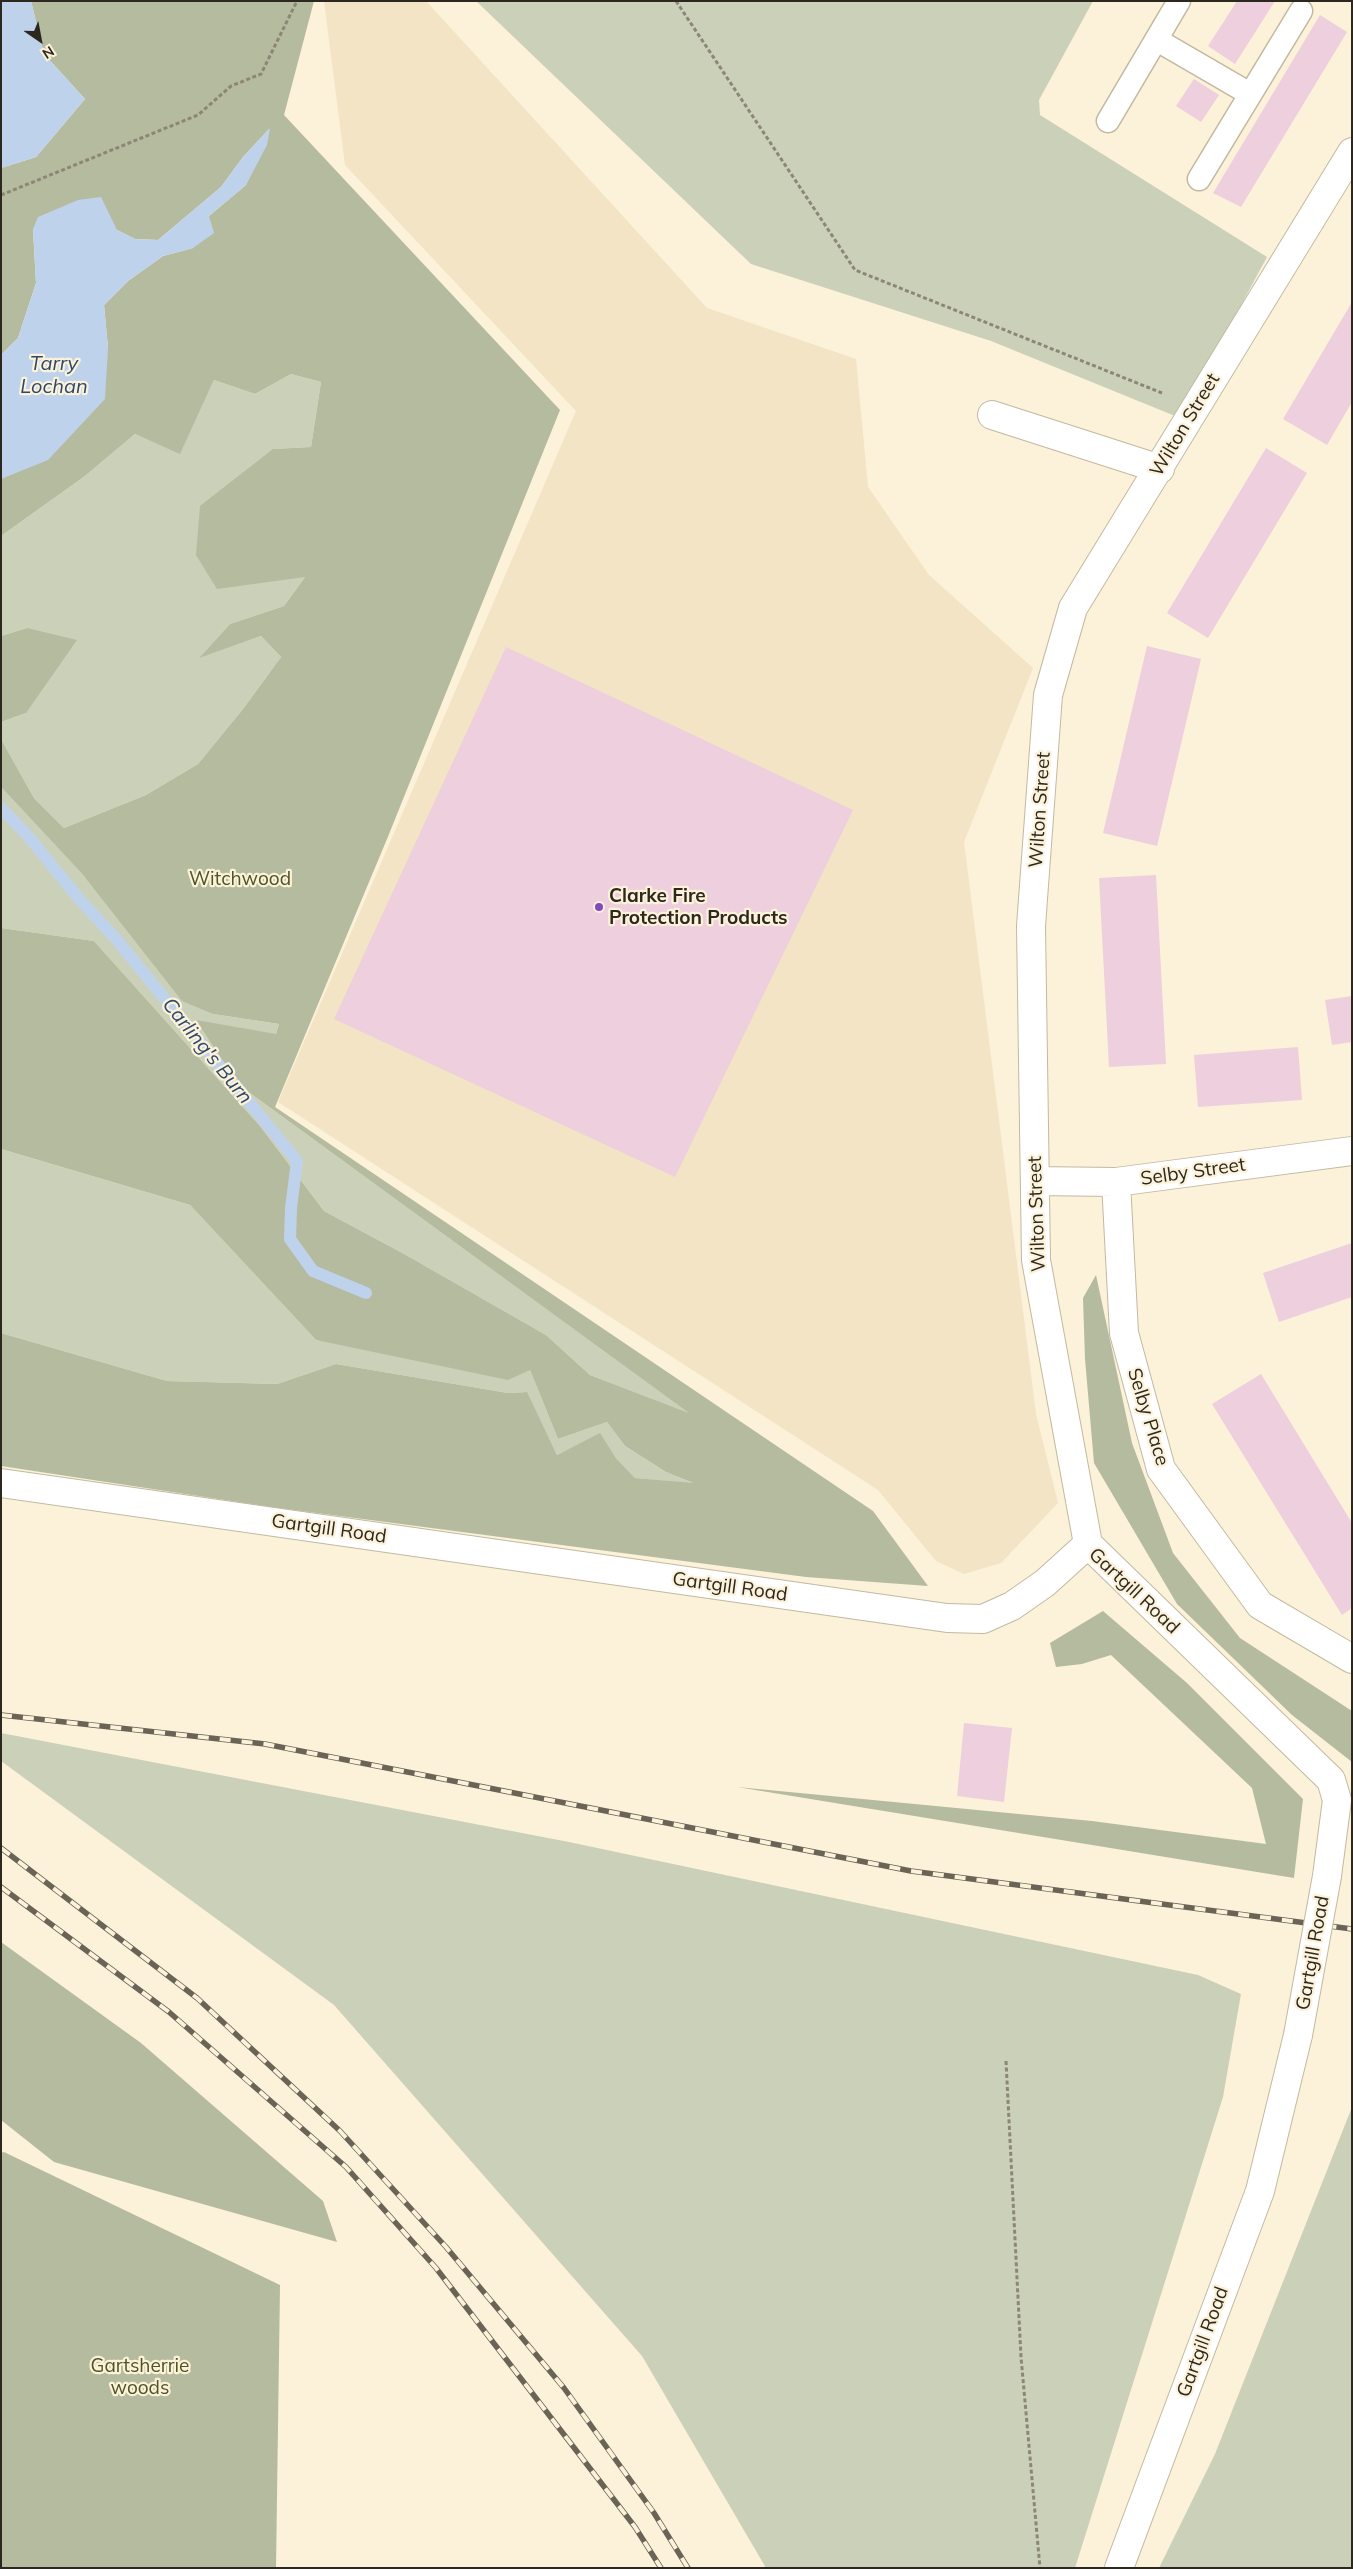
<!DOCTYPE html>
<html>
<head>
<meta charset="utf-8">
<style>
  body { margin:0 }
  #map { position:relative; width:1353px; height:2569px; overflow:hidden; background:#fcf1d9; font-family:Mulish,sans-serif }
  canvas { display:block }
  .frame { position:absolute; inset:0; border:2px solid #2c281f; pointer-events:none }
  .north { position:absolute; left:15px; top:15px; width:50px; height:50px; -webkit-text-stroke:4px #fcf1d9; paint-order:stroke; rotate:147deg; font-size:14px; font-weight:700; line-height:20px; text-align:center; color:#2c281f }
  .north::after { content:''; display:block; margin:auto; width:18px; height:22px; background:#2c281f; clip-path:polygon(50% 0,100% 100%,50% 72%,0 100%) }
</style>
</head>
<body>
<div id="map">
<canvas width="1353" height="2569"></canvas>
<div class="frame"></div>
<div class="north">N</div>
</div>
<script>
const ctx = document.querySelector('canvas').getContext('2d');
ctx.lineJoin = 'round';
function fillPath(path, color) { ctx.fillStyle = color; ctx.fill(path, 'evenodd'); }
const toPath = rows => new Path2D(rows.map(r => 'M' + r).join(''));
function trace(path, color, width, dash) { ctx.strokeStyle = color; ctx.lineWidth = width; ctx.lineCap = dash ? 'butt' : 'round'; ctx.setLineDash(dash || []); ctx.stroke(path); }
function write(font, color, halo, rows, align = 'center') {
  ctx.font = font + ' Mulish,sans-serif'; ctx.lineWidth = 4.5; ctx.setLineDash([]); ctx.textBaseline = 'middle'; ctx.strokeStyle = halo; ctx.fillStyle = color; for (const [text, x, y, turn = 0] of rows) {
    ctx.save(); ctx.translate(x, y); ctx.rotate((+turn || 0) * Math.PI / 180); ctx.textAlign = isNaN(turn) ? turn : align; if (halo) ctx.strokeText(text, 0, 0); ctx.fillText(text, 0, 0); ctx.restore();
  }
}
fillPath(toPath([
  [324,1,426,1,707,308,856,359,868,487,929,575,1033,668,964,842,1036,1414,1058,1503,1001,1563,964,1574,936,1561,878,1490,278,1102,576,411,345,165]
]), '#f2e4c4');
fillPath(toPath([
  [476,1,1093,1,1039,100,1040,115,1267,257,1180,418,991,341,751,264],
  [291,374,321,382,311,447,273,449,305,577,284,606,230,624,200,657,261,636,281,657,243,709,198,764,146,795,64,828,34,798,1,739,1,722,26,713,27,628,1,636,1,536,85,476,135,434,180,453,214,380,255,394],
  [1,787,213,1014,279,1024,276,1034,239,1085,691,1414,590,1375,546,1335,406,1255,324,1211,260,1126,94,941,1,928],
  [1,1149,190,1205,316,1340,530,1370,558,1439,607,1422,625,1446,666,1472,695,1484,635,1478,616,1458,600,1434,557,1455,526,1392,508,1393,336,1364,277,1384,167,1381,1,1333],
  [1,1733,569,1842,1198,1975,1241,1994,1223,2097,1075,2568,766,2568,642,2356,334,2005,1,1761],
  [1352,2107,1352,2568,1159,2568,1215,2454]
]), '#cbd1b8');
fillPath(toPath([
  [31,1,314,1,284,115,560,410,387,839,275,1107,873,1511,928,1586,806,1577,271,1507,1,1466,1,1333,167,1381,277,1384,336,1364,508,1393,527,1392,557,1455,600,1433,616,1458,635,1478,693,1483,666,1472,625,1446,607,1422,558,1439,530,1370,508,1380,316,1340,190,1205,1,1149,1,928,94,941,260,1126,324,1211,406,1255,546,1335,590,1375,689,1413,239,1085,196,1020,276,1034,279,1024,213,1014,182,1001,84,876,1,787,1,739,34,798,64,828,146,795,198,764,243,709,281,657,261,636,199,658,230,624,284,606,305,577,217,589,196,555,200,506,273,449,311,447,321,382,291,374,255,394,214,380,180,454,135,434,85,476,1,536,1,479,108,348,104,305,128,281,163,256,193,248,209,216,246,185,269,129,243,157,221,187,158,240,135,239,117,230,33,229,36,283,18,338,1,355,1,168,36,157,85,99,44,54],
  [27,628,77,640,26,713,1,722,1,636],
  [1096,1275,1132,1443,1173,1553,1240,1638,1352,1711,1352,1762,1292,1715,1177,1604,1094,1463,1085,1359,1083,1298],
  [1103,1611,1187,1683,1303,1799,1294,1878,737,1787,1092,1821,1266,1844,1252,1788,1111,1655,1082,1664,1056,1667,1050,1643],
  [1,1942,141,2043,323,2201,337,2242,54,2162,1,2120],
  [4,2152,280,2285,276,2568,1,2568,1,2153]
]), '#b5bb9e');
fillPath(toPath([
  [1,1,31,1,44,54,85,99,36,157,1,168],
  [270,128,267,145,246,185,209,216,214,233,193,248,163,256,128,281,104,305,108,348,105,399,48,460,1,479,1,355,18,338,36,283,33,229,38,217,78,200,101,197,117,230,135,239,158,240,221,187,243,157]
]), '#bfd2eb');
trace(toPath([
  [1,808,28,836,80,900,116,939,297,1161,291,1208,290,1239,313,1271,366,1293]
]), '#bfd2eb', 12);
fillPath(toPath([
  [1237,1,1275,1,1235,64,1208,46],
  [1320,15,1347,32,1241,207,1213,193],
  [1194,79,1219,95,1201,122,1176,106],
  [1352,302,1352,402,1327,445,1283,419],
  [1266,448,1307,473,1208,638,1167,613],
  [1147,646,1201,659,1157,846,1103,833],
  [506,647,853,810,675,1177,334,1019],
  [1156,875,1166,1064,1109,1067,1099,878],
  [1352,996,1352,1042,1332,1045,1325,1000],
  [1298,1047,1302,1100,1198,1107,1194,1055],
  [1352,1243,1352,1297,1279,1322,1263,1273],
  [1261,1374,1352,1523,1352,1608,1342,1615,1212,1404],
  [964,1723,1012,1728,1004,1802,957,1796]
]), '#eecfde');
const service = toPath([
  [1157,40,1250,94],
  [1108,121,1179,1],
  [1199,179,1301,11]
]);
const minor = toPath([
  [992,415,1160,469],
  [1035,1181,1116,1182,1352,1151],
  [1116,1182,1124,1333,1161,1469,1260,1605,1352,1659],
  [1,1483,947,1618,983,1619,1012,1606,1045,1583,1088,1544],
  [1088,1544,1036,1260,1031,926,1048,695,1073,608,1352,152],
  [1088,1544,1331,1780,1337,1800,1327,1876],
  [1119,2568,1260,2191,1298,2035]
]);
trace(service, '#c3b9a1', 25);
trace(minor, '#c3b9a1', 30);
trace(toPath([
  [676,1,855,270,1162,393],
  [1,195,198,115,231,86,261,74,297,1],
  [1006,2061,1021,2357,1040,2568]
]), '#8d8676', 3, [4, 2.5]);
trace(service, '#fff', 22);
trace(minor, '#fff', 28);
const rail = toPath([
  [1,1715,265,1744,911,1871,1352,1929],
  [1,1848,197,1998,340,2131,446,2247,564,2388,654,2513,688,2568],
  [1,1887,169,2012,346,2167,436,2268,635,2527,661,2568]
]);
trace(rail, '#6a6457', 5.5);
trace(rail, '#fcf1d9', 4, [11]);
const minorBridge = toPath([
  [1298,2035,1327,1876]
]);
trace(minorBridge, '#c3b9a1', 30, []);
trace(minorBridge, '#fff', 28);
for (const [x, y, r, color] of [
  [599,907,5,"#8249c0"]
]) { const dot = new Path2D(); dot.arc(x, y, r, 0, 2 * Math.PI); ctx.fillStyle = color; ctx.fill(dot); trace(dot, '#fcf1d9', 2); }
write('19px', '#2c281f', '#fcf1d9', [
  ["Wilton Street",1185,425,-59],
  ["Wilton Street",1040,810,-86],
  ["Selby Street",1193,1172,-8],
  ["Wilton Street",1037,1214,-92],
  ["Selby Place",1148,1417,73],
  ["Gartgill Road",329,1529,8],
  ["Gartgill Road",730,1587,8],
  ["Gartgill Road",1134,1591,43],
  ["Gartgill Road",1313,1953,-80],
  ["Gartgill Road",1203,2342,-70]
]);
write('19px', '#4c5525', '#fcf1d9', [
  ["Witchwood",240,879],
  ["Gartsherrie",140,2366],
  ["woods",140,2388]
]);
write('bold 19px', '#2c281f', '#fcf1d9', [
  ["Clarke Fire",609,896],
  ["Protection Products",609,918]
], 'left');
write('italic 20px', '#2c496c', '#fcf1d9', [
  ["Tarry",54,364],
  ["Lochan",54,387],
  ["Carling's Burn",207,1051,51]
]);
</script>
</body>
</html>
